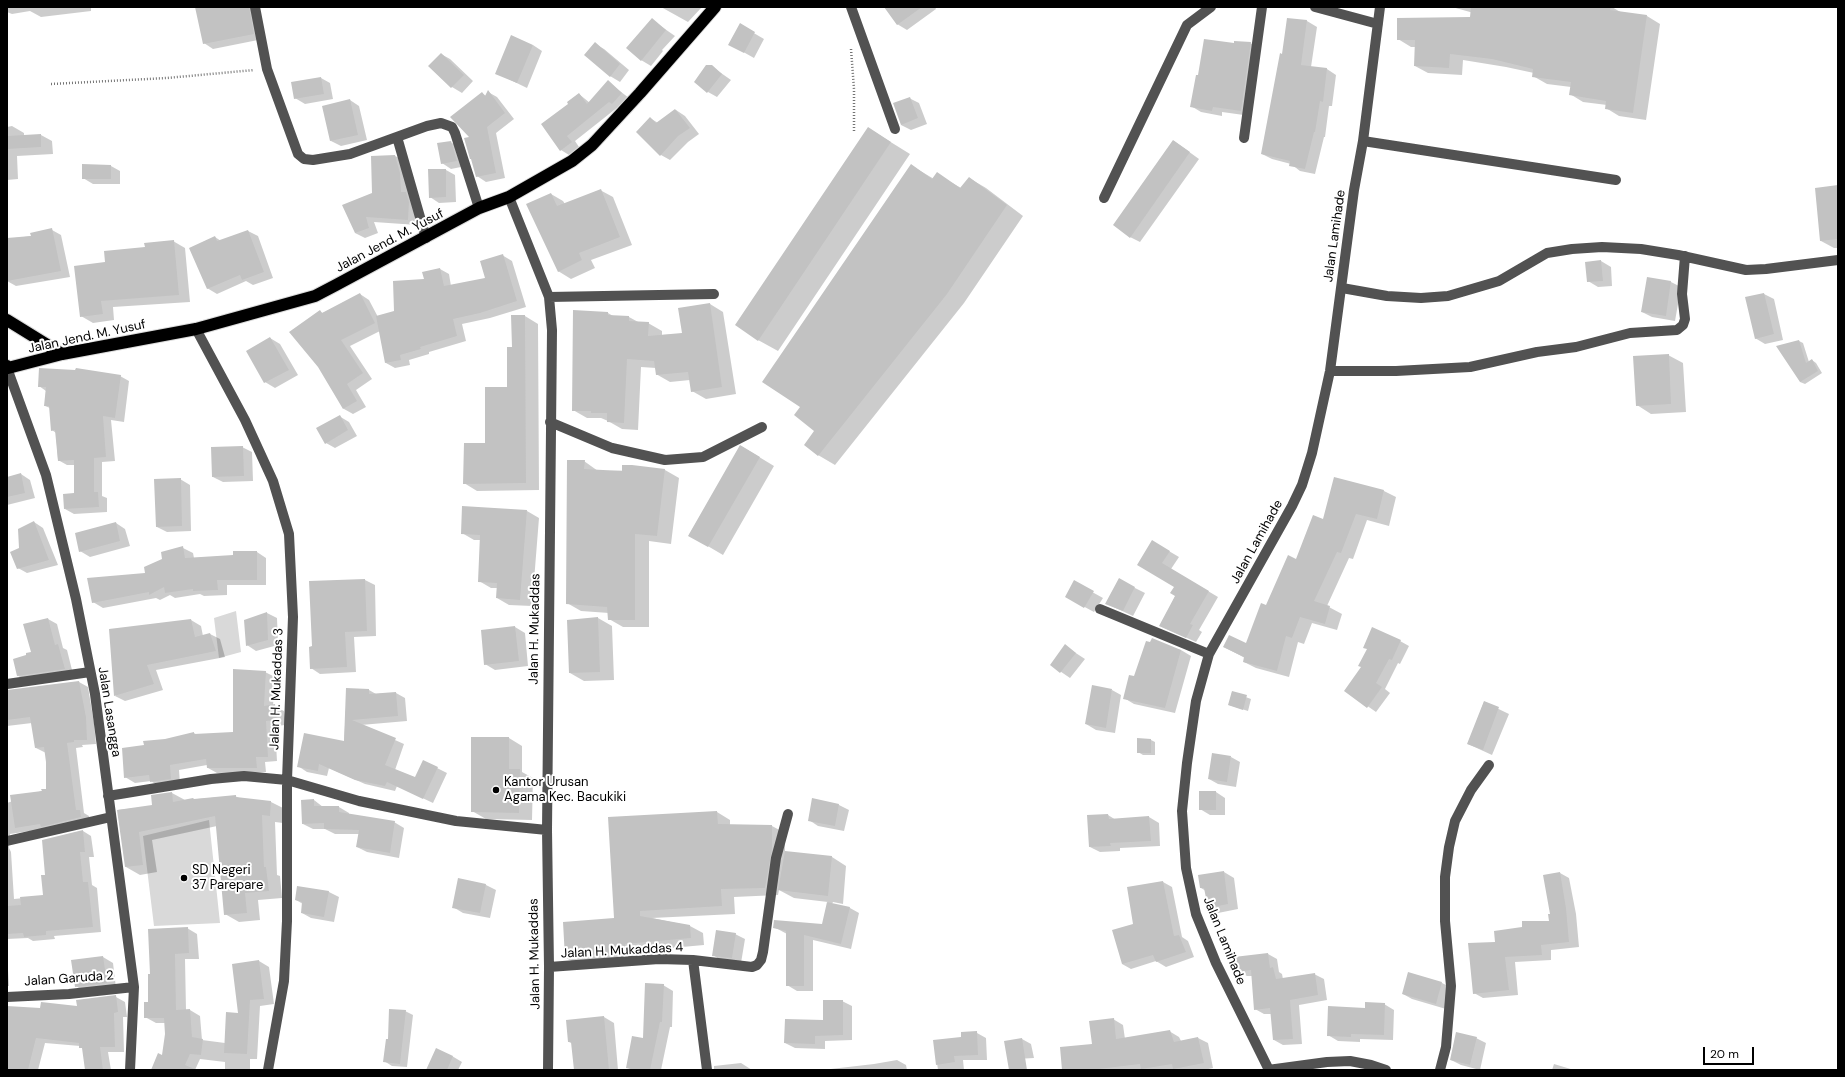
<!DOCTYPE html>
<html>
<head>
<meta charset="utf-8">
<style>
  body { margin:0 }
  #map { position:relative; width:1845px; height:1077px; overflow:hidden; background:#fff; font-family:"DM Sans",sans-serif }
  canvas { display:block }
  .frame { position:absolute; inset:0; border:8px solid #000; pointer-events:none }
  .scale { position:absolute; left:1703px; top:1047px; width:51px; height:18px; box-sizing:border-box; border:2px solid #000; border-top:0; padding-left:5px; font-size:12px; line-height:14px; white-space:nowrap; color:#000; -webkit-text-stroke:3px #fff; paint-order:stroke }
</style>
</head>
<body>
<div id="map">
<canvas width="1845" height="1077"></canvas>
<div class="frame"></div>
<div class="scale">20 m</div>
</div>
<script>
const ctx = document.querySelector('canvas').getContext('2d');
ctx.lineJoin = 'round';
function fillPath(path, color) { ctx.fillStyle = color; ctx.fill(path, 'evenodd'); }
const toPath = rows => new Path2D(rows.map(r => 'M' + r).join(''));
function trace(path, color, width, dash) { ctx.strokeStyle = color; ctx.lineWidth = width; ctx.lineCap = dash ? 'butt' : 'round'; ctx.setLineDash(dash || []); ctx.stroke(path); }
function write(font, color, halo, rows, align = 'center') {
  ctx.font = font + ' "DM Sans",sans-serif'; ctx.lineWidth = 4; ctx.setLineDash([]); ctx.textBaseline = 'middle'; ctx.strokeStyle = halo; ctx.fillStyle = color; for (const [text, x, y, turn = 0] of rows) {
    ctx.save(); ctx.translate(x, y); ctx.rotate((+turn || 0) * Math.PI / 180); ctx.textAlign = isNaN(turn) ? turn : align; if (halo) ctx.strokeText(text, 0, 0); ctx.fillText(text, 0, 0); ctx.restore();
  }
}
fillPath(toPath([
  [236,611,241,652,219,658,214,618],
  [209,820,220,923,154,926,143,836]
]), '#d9d9d9');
fillPath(toPath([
  [7,7,91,7,91,11,41,17,30,11,12,14,7,12],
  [196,7,257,7,263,39,213,49,204,43],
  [661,7,702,7,688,22],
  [886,7,935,7,936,9,907,30,897,24],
  [1452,7,1612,7,1622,13,1647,16,1660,24,1646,120,1619,116,1606,108,1607,105,1583,102,1570,94,1571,87,1547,84,1533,76,1534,73,1506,67,1463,60,1462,75,1428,73,1415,66,1416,47,1411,47,1398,39,1488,17],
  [1288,19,1307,21,1317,27,1311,67,1327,69,1336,75,1332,106,1329,106,1325,137,1324,137,1315,174,1300,171,1291,164,1272,159,1262,154,1283,55],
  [652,20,675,36,662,50,663,51,651,66,641,60],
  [740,25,764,39,754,58,729,44],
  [1250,43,1260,48,1251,116,1222,112,1222,116,1201,112,1191,106,1235,44],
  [595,44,604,49,629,70,620,82,610,76],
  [533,45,542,51,527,88,496,73],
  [441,54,450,59,473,81,462,93,452,87,429,66],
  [711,66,731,80,717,97,708,92],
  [321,78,330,83,333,99,305,104,295,98],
  [608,82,629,98,621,108,618,107,575,141,579,147,569,155,561,150,570,104,579,94,590,103],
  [488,92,497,97,514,119,496,133,505,178,486,182,477,176,471,138,482,93,486,96],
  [909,98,919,103,927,124,911,130,901,125],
  [350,100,359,106,367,140,341,146,331,141],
  [676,110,685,116,699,134,688,142,670,160,661,155,650,118,658,123],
  [12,126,24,133,24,136,41,135,52,141,53,154,17,156,18,179,7,180,7,127],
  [868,128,910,154,778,351,758,340],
  [1174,141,1199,159,1140,242,1130,237],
  [450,142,460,147,466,166,451,169,442,163],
  [395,156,405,161,417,225,374,222,378,233,365,238,355,233,373,194],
  [111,166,120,171,120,184,93,184,83,178],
  [912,166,934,179,937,174,961,188,969,178,986,188,1023,216,964,303,835,465,818,455,816,431,801,407],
  [446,170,455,175,456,202,439,203,430,197],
  [1838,186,1838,248,1834,248,1821,241],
  [600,190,613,197,632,245,591,260,595,268,571,279,558,271,551,194,563,201,565,204],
  [52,230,61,235,70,277,16,286,7,281,7,239,32,236],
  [248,231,258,236,273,278,253,285,246,281,217,294,207,288,215,237,221,241],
  [173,241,185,248,190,302,113,307,114,320,93,323,81,316,106,263,146,248],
  [502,255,512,261,526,307,490,318,462,324,466,341,429,352,429,354,409,360,410,365,395,368,386,363,380,331,350,346,372,379,356,390,366,407,353,414,344,409,319,367,320,312,323,313,360,294,369,300,378,317,395,312,425,280,440,269,449,274,451,286,486,279],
  [1601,261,1611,267,1612,286,1598,287,1588,281],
  [1648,278,1671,282,1681,287,1675,321,1652,317,1642,312],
  [1764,294,1774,299,1783,340,1765,344,1755,338],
  [710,304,723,312,736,394,706,399,692,391,690,380,670,382,656,374,656,368,641,367,638,430,622,429,608,421,601,418,587,418,573,410,608,313,613,316,629,317,640,323,648,323,662,331,662,335,683,334],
  [525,316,538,324,539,490,477,491,464,483,486,444,508,388,513,348],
  [270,338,280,344,298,375,275,388,265,382],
  [1799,341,1803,343,1809,362,1812,360,1816,363,1822,373,1805,384,1800,382],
  [1668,355,1683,363,1686,412,1651,414,1637,405],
  [120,376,129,381,124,422,111,420,115,461,102,462,102,496,107,498,107,512,74,514,65,509,75,494,75,465,67,465,58,460,56,433,52,430,50,408,45,406,46,391,39,386],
  [339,416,349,422,357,436,335,448,326,443],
  [741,446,774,466,723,555,689,535],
  [242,447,252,452,253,481,223,482,213,477],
  [584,461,598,471,665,470,679,478,671,544,649,541,649,627,623,627,609,619,609,613,581,611,567,603],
  [21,474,30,480,35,498,7,505,7,478],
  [1335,478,1384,491,1396,497,1389,526,1367,520,1353,559,1349,558,1327,606,1342,614,1337,630,1312,623,1304,644,1298,642,1289,677,1256,668,1244,662,1245,658,1224,647,1247,645,1266,606,1324,520],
  [180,479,190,485,191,531,167,532,157,527],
  [527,511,539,518,532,606,509,605,497,598,498,588,491,588,479,581,481,540,474,540,462,533],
  [34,522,43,528,58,565,27,573,18,568,20,549],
  [116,523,125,529,130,546,90,557,80,551],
  [1162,547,1179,557,1171,569,1218,597,1199,630,1202,632,1196,642,1160,626,1176,595,1175,586,1139,565],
  [183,548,193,553,194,558,234,556,257,552,266,558,266,585,227,585,227,595,204,596,200,594,175,598,170,595,160,600,156,598,103,608,93,602,146,573,163,560],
  [365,580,375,585,376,636,354,637,356,672,320,674,311,668,313,647],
  [1119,580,1145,593,1133,616,1107,604],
  [1074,582,1103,598,1094,612,1066,597],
  [267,613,277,618,278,645,256,651,247,645,245,621],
  [598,618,612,626,614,680,584,681,570,673],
  [48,619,57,624,63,648,67,650,73,674,26,681,17,675,28,656,32,653],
  [191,620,201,626,203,636,210,634,220,639,225,657,156,670,163,690,125,701,115,696],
  [515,627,525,633,528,666,495,670,485,664],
  [1400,641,1409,646,1400,664,1398,663,1385,689,1390,693,1376,712,1346,691],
  [1151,643,1181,650,1191,656,1175,713,1134,704,1124,698],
  [1065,646,1085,659,1070,678,1051,665],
  [265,672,275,677,273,706,284,711,286,725,275,726,277,761,265,762,266,772,217,773,208,768,207,765,179,770,180,784,160,787,151,781,135,783,125,777,145,746,194,733,197,735,234,733],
  [79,682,88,687,94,723,96,744,82,745,83,747,76,748,84,813,89,816,90,822,10,834,9,848,11,852,14,899,44,896,47,876,83,831,91,836,94,857,89,857,92,885,97,888,101,932,54,936,55,939,33,941,28,938,7,939,7,803,47,789,46,753,36,748,32,723,7,726,7,691],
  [347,689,369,690,376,694,396,693,405,698,407,721,361,725,404,744,395,770,415,779,437,768,447,773,433,803,397,786,395,791,365,784,329,768,327,776,307,772,298,766,344,743],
  [1112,690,1121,695,1115,733,1096,730,1086,724],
  [1232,692,1251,699,1248,711,1229,705],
  [1484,702,1509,714,1492,755,1468,744],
  [509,738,522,746,522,772,533,778,532,820,486,819,472,811],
  [1151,740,1155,742,1155,755,1143,755,1138,752],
  [1231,757,1240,762,1236,787,1218,784,1209,779],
  [1216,792,1225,798,1225,815,1210,815,1200,809],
  [172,793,185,800,235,796,239,798,271,802,285,809,283,823,275,822,277,875,280,876,282,898,258,900,260,920,239,922,225,914,217,826,152,840,157,872,140,875,126,867,118,810,153,806,153,796],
  [813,799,839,805,849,810,844,831,818,826,809,820],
  [314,800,323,807,339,807,349,813,349,815,394,822,404,828,399,858,367,852,357,847,359,834,335,834,325,829,313,829,303,824],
  [717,812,730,820,730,826,772,826,785,833,785,852,832,857,846,866,843,904,833,902,832,904,850,908,859,913,851,949,813,940,813,991,797,991,787,985,787,934,774,927,823,925,828,902,794,898,779,890,778,895,734,897,735,914,652,918,690,926,703,933,704,945,638,951,639,959,579,965,566,958,615,919],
  [1108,815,1116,820,1149,817,1159,823,1160,846,1120,848,1120,851,1100,852,1090,847],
  [1224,872,1234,878,1238,909,1218,913,1209,907,1206,891,1201,888],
  [1560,873,1569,878,1576,914,1579,947,1551,950,1551,960,1515,962,1518,995,1483,998,1474,993,1496,943,1523,928,1550,922],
  [459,879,486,885,496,890,490,918,463,913,453,907],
  [1163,882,1172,887,1182,937,1188,941,1194,957,1166,967,1156,961,1131,969,1122,964,1135,925],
  [298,887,329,892,339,897,334,922,311,918,302,913,303,904,296,900],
  [187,928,197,934,199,959,185,959,186,1010,190,1010,200,1016,202,1040,225,1043,239,1014,259,961,269,967,274,1004,260,1006,257,1059,250,1059,250,1070,225,1070,225,1062,200,1059,195,1070,152,1070,163,1056,166,1034,165,1023,156,1023,145,1017,149,1003,151,975],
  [735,934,745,939,741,963,722,961,713,955],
  [7,953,9,986,7,986],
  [1268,954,1277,959,1279,972,1282,974,1283,979,1314,974,1324,979,1327,1000,1299,1005,1302,1044,1283,1045,1274,1040,1272,1014,1264,1014,1255,1009,1252,976,1247,976,1237,971],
  [103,957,113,963,116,988,85,992,76,986],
  [1408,974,1442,983,1452,988,1446,1009,1412,999,1403,994],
  [663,985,673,991,672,1027,670,1027,661,1070,632,1070,627,1067,644,1040],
  [116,997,125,1002,127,1017,123,1017,124,1052,108,1052,111,1070,86,1070,83,1049,80,1046,45,1043,38,1070,7,1070,7,1007,41,1009,78,1007],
  [842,1001,852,1006,852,1040,825,1041,825,1049,795,1048,785,1043,824,1021],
  [1384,1004,1394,1010,1393,1040,1360,1039,1360,1042,1338,1041,1328,1035,1366,1010],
  [405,1011,413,1015,407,1067,392,1066,384,1061,389,1040],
  [604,1017,614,1023,618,1070,575,1070,573,1044,569,1042],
  [1113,1019,1123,1025,1125,1039,1169,1031,1179,1037,1181,1041,1198,1038,1208,1043,1213,1068,1204,1070,1063,1070,1093,1045],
  [962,1033,977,1033,986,1038,987,1060,963,1060,964,1070,938,1070,934,1041,962,1038],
  [1476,1038,1486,1043,1480,1070,1461,1065,1451,1060],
  [1022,1039,1031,1044,1034,1058,1017,1059],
  [452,1056,462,1062,458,1070,428,1070],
  [897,1060,906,1065,907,1070,822,1070,874,1064],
  [741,1063,752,1070,714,1070,714,1066],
  [1554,1064,1574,1070,1552,1070]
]), '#0003');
fillPath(toPath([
  [195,7,249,7,254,34,203,44],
  [884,7,922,7,897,25],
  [1471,7,1611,7,1610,10,1647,15,1633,113,1605,109,1606,101,1569,95,1571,82,1532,77,1533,69,1492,59,1450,54,1449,68,1414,66,1415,40,1397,40,1397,18,1470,17],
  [652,18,666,30,641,61,626,48],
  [1287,18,1307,20,1301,65,1327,68,1323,102,1320,101,1315,132,1314,132,1305,169,1289,166,1290,161,1261,154,1280,53,1282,54],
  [740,23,755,32,744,53,728,45],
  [511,35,533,45,517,83,495,74],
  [1204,39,1234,43,1234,41,1251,42,1241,111,1213,107,1212,111,1190,107,1196,75,1198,75],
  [595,42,620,64,610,77,584,55],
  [441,53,464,75,451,88,428,66],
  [706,65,712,65,722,74,707,93,694,82],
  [321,77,324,94,294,99,291,82],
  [608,80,622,93,612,104,609,102,567,136,572,142,560,151,541,124,568,104,567,102,579,93,587,104],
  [488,90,505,113,487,127,496,173,476,177,471,159,470,159,464,138,469,137,450,117,482,92,485,96],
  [910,97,918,118,901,125,893,103],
  [350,99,358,135,330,141,322,106],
  [675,109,690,128,678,136,660,156,636,132,650,117,656,123],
  [868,127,891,142,758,341,735,325],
  [41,134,41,147,7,149,7,136],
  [1173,140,1190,152,1130,238,1113,225],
  [451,141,457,161,441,164,437,143],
  [395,155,400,173,401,192,406,192,409,202,408,220,366,217,369,228,355,233,342,205,372,193,371,156],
  [82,164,111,165,111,179,82,179],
  [911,164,932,179,937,172,960,188,969,177,1007,205,947,294,818,456,804,445,814,431,794,415,800,407,762,382],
  [428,169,446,169,446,197,429,198],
  [1838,185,1838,239,1820,241,1815,188],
  [601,189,620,237,579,253,582,260,558,272,526,204,551,193,557,206],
  [52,228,61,271,7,281,7,238,31,236,30,233],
  [248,230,264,272,242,280,240,275,207,289,189,248,215,236,217,241],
  [174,240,179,295,101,301,103,314,80,317,74,266,105,262,104,251,145,247,144,243],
  [503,254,517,301,480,313,453,319,457,336,420,347,421,349,400,355,401,360,385,363,376,316,394,311,393,281,424,279,422,272,440,268,444,286,485,278,480,261],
  [1601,260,1603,281,1587,282,1585,262],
  [1647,277,1671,281,1666,316,1641,312],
  [360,293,375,323,341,340,363,373,347,384,357,401,343,409,318,367,289,332,320,310,322,313],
  [1764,293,1774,334,1755,339,1745,297],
  [710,303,722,387,691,392,688,372,656,375,654,361,627,359,624,423,607,422,607,413,591,413,591,411,572,411,573,310,608,312,608,315,629,316,629,321,649,322,648,336,682,333,678,308],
  [511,315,525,315,526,483,463,484,464,443,485,443,485,387,507,387,507,347,512,347],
  [270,337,289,370,264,383,246,351],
  [1799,340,1806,363,1812,359,1818,371,1800,382,1776,346],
  [1669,354,1671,404,1636,406,1633,356],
  [39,368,75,370,76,368,121,375,115,418,103,416,106,457,94,458,94,492,98,492,99,507,64,509,63,494,74,493,74,460,58,461,55,430,51,431,49,406,44,406,46,387,38,387],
  [340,415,348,430,325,444,316,428],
  [740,445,760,457,708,547,688,536],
  [243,446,244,476,212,477,211,447],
  [567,460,585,460,584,469,622,471,622,465,632,465,665,469,657,536,635,534,635,620,608,620,607,607,566,604],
  [21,473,25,493,7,497,7,477],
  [1334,477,1384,490,1377,519,1356,514,1341,553,1337,552,1314,601,1330,606,1325,624,1300,617,1292,638,1286,636,1277,671,1243,662,1244,657,1223,647,1229,635,1246,643,1261,603,1266,605,1288,555,1296,559,1313,515,1323,519],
  [181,478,182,526,156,527,154,479],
  [462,506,527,510,520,600,496,598,497,583,478,582,480,535,461,534],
  [34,521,49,560,17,569,10,552,19,548,18,529],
  [116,522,120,541,79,552,75,533],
  [1152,540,1170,551,1162,563,1209,591,1190,624,1193,625,1186,638,1159,626,1175,596,1170,593,1174,587,1137,565],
  [183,546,185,558,233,555,233,551,257,551,257,580,217,580,218,590,193,591,193,589,165,593,164,587,149,595,149,592,92,603,87,578,145,573,144,567,162,559,161,552],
  [1119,578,1135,587,1123,611,1105,604],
  [365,579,367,631,345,632,347,667,310,669,309,647,312,646,309,581],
  [1074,580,1094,591,1084,608,1065,597],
  [267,612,268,640,246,646,244,620],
  [598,617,600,672,569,673,567,620],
  [48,618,55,645,58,644,65,669,17,676,13,659,26,655,26,653,31,652,23,624],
  [191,619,195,637,210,633,216,651,147,665,154,684,114,696,109,629],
  [515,626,519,661,484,665,481,630],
  [1372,627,1401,640,1392,660,1389,659,1376,683,1382,687,1367,708,1344,691,1361,667,1358,666,1367,649,1363,648],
  [1152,638,1181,650,1165,708,1123,699,1129,675,1134,676,1146,641,1150,642],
  [1065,644,1076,653,1060,673,1050,665],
  [233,669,266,671,264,706,275,704,277,720,266,721,268,757,256,757,257,768,207,768,206,759,170,765,171,779,150,782,149,775,124,778,122,748,144,745,143,741,165,739,194,732,194,734,233,732],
  [79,681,86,717,87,740,74,740,74,742,67,743,76,810,80,810,81,817,41,827,40,824,15,828,10,795,42,791,41,789,46,789,46,762,44,747,35,748,30,717,7,720,7,690],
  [1092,685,1112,689,1106,728,1085,724],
  [346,688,369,689,369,694,396,692,398,716,352,720,396,738,385,765,415,777,423,760,438,767,423,799,387,782,385,786,355,780,319,764,318,771,297,767,304,733,344,741],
  [1232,691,1247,695,1243,710,1228,705],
  [1484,701,1499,707,1483,750,1467,744],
  [471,737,509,737,509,769,520,769,519,813,471,812],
  [1137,738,1151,739,1151,753,1137,753],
  [1212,753,1231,756,1227,782,1208,779],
  [1199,791,1216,791,1216,810,1199,810],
  [172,792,173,802,193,798,194,799,236,795,236,797,271,801,270,816,262,815,264,867,266,867,269,891,245,893,247,913,224,915,215,816,139,832,143,865,125,867,117,810,152,805,151,795],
  [812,798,839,804,835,826,808,821],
  [314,799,314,806,339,806,339,812,395,821,390,853,356,847,359,830,324,829,324,823,302,824,301,800],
  [717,811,718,824,772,825,772,849,765,888,721,889,722,906,640,911,640,916,690,925,691,938,625,944,626,952,565,958,563,922,614,918,608,817],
  [1108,814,1109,819,1149,816,1151,841,1110,843,1111,846,1089,847,1087,815],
  [83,830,85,852,80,852,83,882,88,882,93,927,46,931,46,935,24,937,23,933,7,934,7,906,21,905,20,897,43,895,41,875,45,875,42,840],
  [785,851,832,856,828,896,778,890],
  [1224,871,1228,904,1208,908,1204,888,1200,888,1198,875],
  [1560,872,1566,908,1569,942,1541,945,1542,955,1505,957,1509,990,1473,994,1468,943,1495,942,1494,931,1522,927,1522,921,1549,921,1548,914,1550,914,1543,875],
  [458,878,486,884,480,913,452,908],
  [1163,881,1174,936,1179,935,1186,952,1156,962,1153,955,1122,964,1112,930,1133,924,1127,887],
  [297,886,329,891,324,917,301,913,302,902,295,900],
  [827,902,850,907,841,944,804,935,804,986,786,986,786,931,773,928,774,920,822,924],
  [188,927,189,953,175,954,176,1010,190,1009,192,1037,203,1039,201,1055,190,1054,185,1065,197,1070,151,1070,158,1053,162,1055,165,1034,164,1018,144,1018,144,1002,148,1002,148,974,150,974,148,929],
  [716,930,736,933,732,958,712,956],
  [1268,953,1270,968,1273,967,1276,979,1315,973,1318,995,1290,1000,1293,1039,1273,1040,1270,1008,1254,1010,1251,970,1236,972,1234,957],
  [103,956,107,983,75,987,71,960],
  [259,960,264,999,250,1000,247,1054,224,1053,226,1012,238,1013,232,964],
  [1408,972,1442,982,1436,1004,1402,994],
  [645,983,664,984,662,1022,660,1022,650,1070,636,1070,626,1068,632,1036,643,1038],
  [116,995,118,1012,114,1013,115,1047,100,1047,103,1070,85,1070,82,1048,79,1048,79,1043,36,1038,28,1070,7,1070,7,1006,40,1008,41,1002,77,1006,76,1000],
  [823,1000,843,1000,843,1035,815,1036,815,1044,784,1043,785,1019,823,1020],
  [1365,1002,1385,1003,1384,1035,1351,1034,1351,1037,1327,1036,1328,1006,1365,1008],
  [389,1009,406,1010,400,1064,383,1062,386,1039,388,1039],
  [604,1016,609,1070,574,1070,571,1042,568,1042,566,1020],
  [1114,1018,1116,1039,1170,1030,1174,1042,1198,1037,1204,1063,1173,1069,1172,1064,1141,1069,1140,1064,1090,1070,1062,1070,1060,1047,1092,1044,1089,1021],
  [977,1031,978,1055,954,1056,955,1062,936,1065,933,1040,961,1037,961,1032],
  [1456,1032,1477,1037,1470,1065,1450,1060],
  [1022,1038,1027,1070,1009,1070,1004,1041],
  [436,1048,453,1056,447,1070,426,1070]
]), '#c2c2c2');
const highway = toPath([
  [7,320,62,354],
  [7,366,8,368,62,354,196,329,315,296,336,285,479,208,509,197,572,161,592,145,640,93,715,7]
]);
trace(highway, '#dbdbdb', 14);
trace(toPath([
  [851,49,854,89,854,131],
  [51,84,167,78,254,70]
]), '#747474', 2.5, [1, 2]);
trace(toPath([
  [255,7,267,69,298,154,304,159,313,160,350,154,427,126,441,123,452,127,455,133,479,208],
  [851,7,895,129],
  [1315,7,1378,24],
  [397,137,426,238],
  [1244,138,1262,7],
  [1363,141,1616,180],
  [509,197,549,297,552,330,547,830,549,967,548,1070],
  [1104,198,1187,25,1211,7],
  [1342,288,1387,296,1421,298,1448,296,1499,281,1547,253,1572,249,1602,247,1641,249,1678,255,1746,270,1766,269,1838,260],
  [549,297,714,294],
  [196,329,245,420,273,481,289,534,293,617,287,780,287,921,284,981,268,1070],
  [7,368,46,475,76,599,95,694,134,987,130,1070],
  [1330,371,1396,371,1470,367,1537,352,1576,347,1630,333,1677,330,1683,325,1685,319,1682,294,1685,256],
  [550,422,612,448,665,460,703,457,762,427],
  [1100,609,1209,654],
  [7,684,90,672],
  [108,796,211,779,244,776,287,780,359,801,456,821,547,830],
  [7,841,111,817],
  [693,960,707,1070],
  [549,967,659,959,693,960,752,967,757,965,761,960,763,952,776,858,788,814],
  [7,997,69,994,134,987],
  [1268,1070,1327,1062,1350,1061,1371,1065,1386,1070],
  [1269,1070,1216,963,1196,914,1186,868,1182,811,1187,763,1196,701,1209,654,1292,506,1302,485,1312,453,1330,371,1354,190,1363,141,1380,7],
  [1440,1070,1446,1047,1451,986,1445,921,1445,877,1449,847,1455,821,1471,790,1489,765]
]), '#525252', 10);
trace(highway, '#000', 12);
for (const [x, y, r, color] of [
  [496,790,4,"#000"],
  [184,878,4,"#000"]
]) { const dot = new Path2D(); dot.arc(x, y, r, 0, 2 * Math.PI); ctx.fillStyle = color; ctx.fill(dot); trace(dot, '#fff', 1.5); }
write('13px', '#000', '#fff', [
  ["Jalan Lamihade",1335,236,-82],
  ["Jalan Jend. M. Yusuf",390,241,-28],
  ["Jalan Jend. M. Yusuf",87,337,-12],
  ["Jalan Lamihade",1257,542,-61],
  ["Jalan H. Mukaddas",535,629,-89],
  ["Jalan H. Mukaddas 3",277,689,-88],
  ["Jalan Lasangga",109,712,81],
  ["Jalan Lamihade",1224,941,68],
  ["Jalan H. Mukaddas 4",622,951,-3],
  ["Jalan H. Mukaddas",535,954,-91],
  ["Jalan Garuda 2",69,979,-4]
]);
write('13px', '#000', '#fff', [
  ["Kantor Urusan",504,783],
  ["Agama Kec. Bacukiki",504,798],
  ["SD Negeri",192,871],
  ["37 Parepare",192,886]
], 'left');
</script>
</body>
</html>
